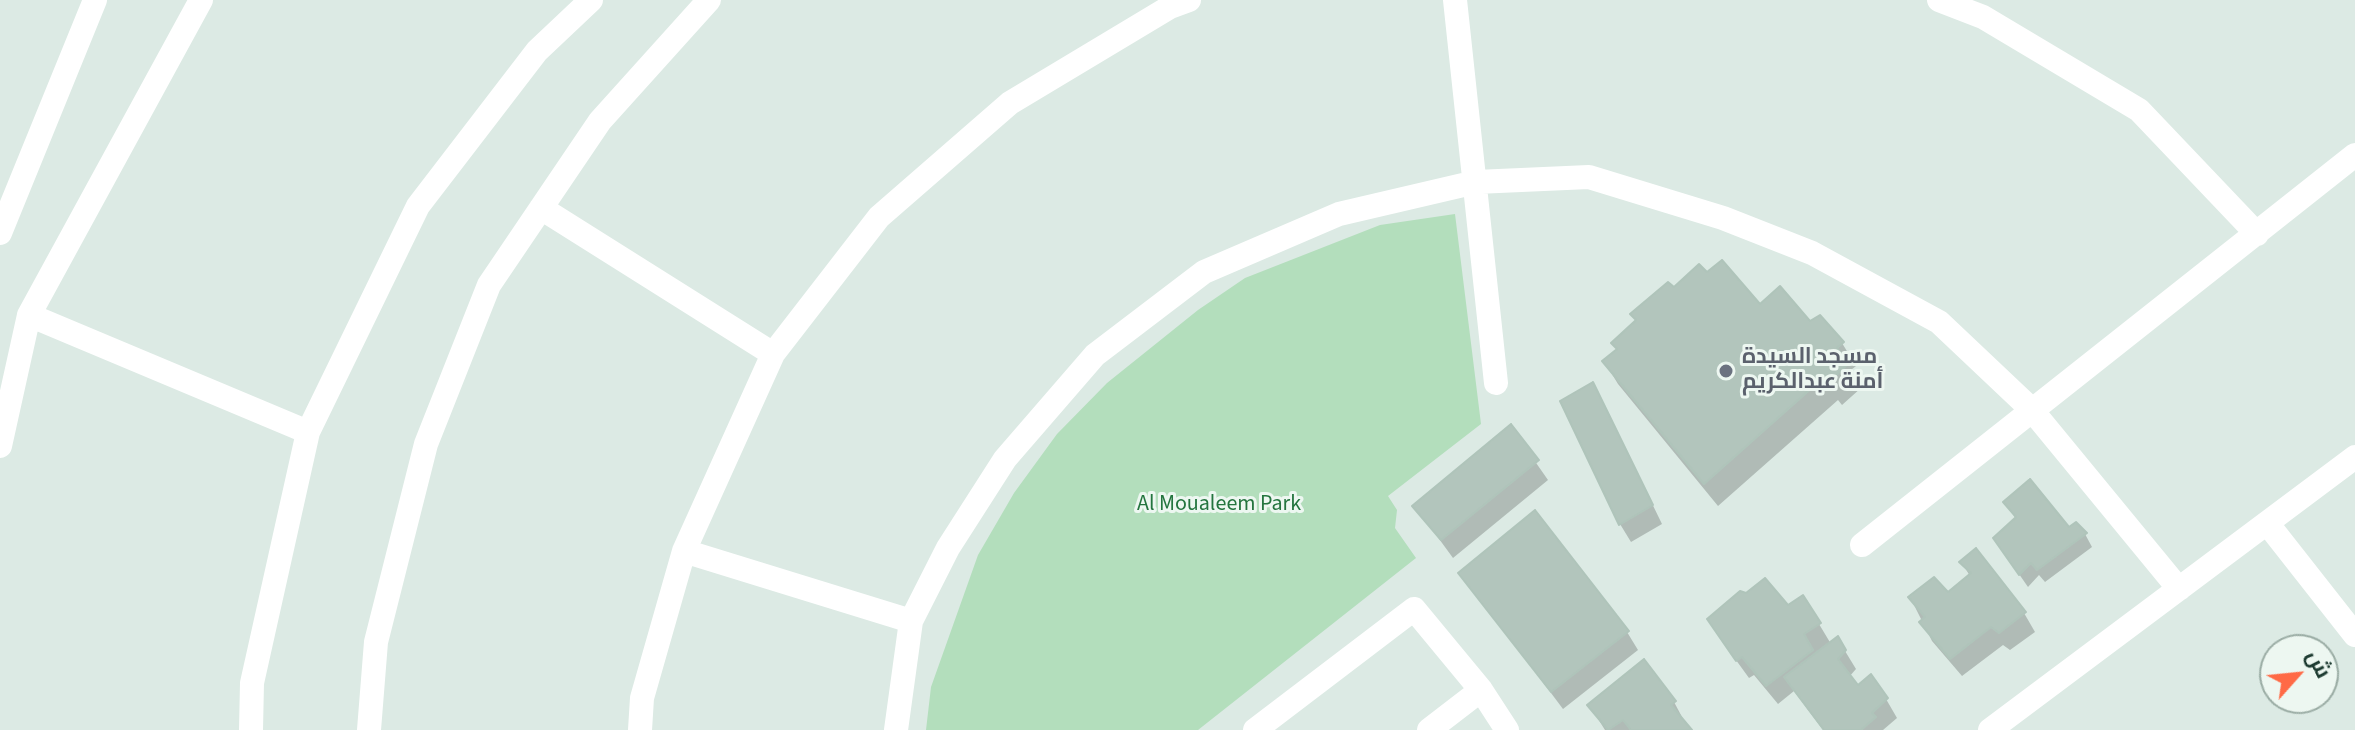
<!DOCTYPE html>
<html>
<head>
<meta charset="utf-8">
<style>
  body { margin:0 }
  #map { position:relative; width:2355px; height:730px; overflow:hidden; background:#dceae4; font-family:"Source Sans 3",Cairo,sans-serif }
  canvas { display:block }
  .north { position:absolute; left:2259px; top:634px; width:80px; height:80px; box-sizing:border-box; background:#edf7f1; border:2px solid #9aaca4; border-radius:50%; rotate:63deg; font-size:22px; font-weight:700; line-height:32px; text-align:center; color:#1d3b31 }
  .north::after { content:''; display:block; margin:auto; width:28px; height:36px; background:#ff6a46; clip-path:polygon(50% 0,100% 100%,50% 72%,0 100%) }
</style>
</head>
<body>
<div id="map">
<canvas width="2355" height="730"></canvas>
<div class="north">ش</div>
</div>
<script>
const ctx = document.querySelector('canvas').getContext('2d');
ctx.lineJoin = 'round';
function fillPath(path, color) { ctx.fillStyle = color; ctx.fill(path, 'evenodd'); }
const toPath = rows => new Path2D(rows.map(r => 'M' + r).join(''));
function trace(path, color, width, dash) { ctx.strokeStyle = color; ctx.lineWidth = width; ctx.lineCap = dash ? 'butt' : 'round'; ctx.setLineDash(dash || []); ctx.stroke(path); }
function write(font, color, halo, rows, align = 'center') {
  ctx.font = font + ' "Source Sans 3",Cairo,sans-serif'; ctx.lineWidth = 6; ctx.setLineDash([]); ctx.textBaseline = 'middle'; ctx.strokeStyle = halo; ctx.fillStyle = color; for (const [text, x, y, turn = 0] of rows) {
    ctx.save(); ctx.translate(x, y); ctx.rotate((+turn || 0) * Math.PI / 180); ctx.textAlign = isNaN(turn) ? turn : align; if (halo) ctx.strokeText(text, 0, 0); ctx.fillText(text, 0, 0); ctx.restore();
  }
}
fillPath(toPath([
  [1455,214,1481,424,1388,496,1397,510,1395,528,1416,558,1198,730,926,730,931,687,978,555,1014,493,1057,434,1107,383,1198,310,1245,278,1380,225]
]), '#b3debc');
fillPath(toPath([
  [1674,290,1759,307,1809,324,1842,343,1856,366,1851,370,1861,388,1842,405,1838,400,1718,506,1618,384,1604,361,1618,351,1637,322,1632,315],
  [1603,403,1662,524,1631,542,1620,524],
  [1511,427,1548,480,1453,558,1415,506],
  [2005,502,2085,534,2092,547,2045,582,2039,575,2028,587,2003,551,2016,519],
  [1962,563,2024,613,2035,632,2010,650,2003,645,1962,676,1932,641,1910,597,1947,594,1970,576],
  [1461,573,1627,632,1638,650,1563,709],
  [1787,608,1819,624,1831,644,1845,651,1856,669,1849,677,1858,687,1886,699,1897,718,1883,730,1823,730,1794,691,1778,704,1754,675,1749,678,1720,638],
  [1674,702,1689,730,1605,730,1590,706]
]), '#0003');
const building = toPath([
  [1722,260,1760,304,1780,286,1810,321,1820,315,1844,342,1837,348,1849,363,1828,383,1823,378,1704,484,1602,361,1617,349,1611,343,1636,320,1630,314,1668,282,1674,287,1699,264,1707,272,1722,260],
  [1593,382,1653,505,1619,525,1560,401,1593,382],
  [1511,424,1539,460,1441,540,1412,506,1511,424],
  [2030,479,2069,527,2076,522,2087,533,2037,570,2031,563,2019,575,1993,538,2016,517,2003,502,2030,479],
  [1535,510,1629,631,1551,692,1458,573,1535,510],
  [1976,548,2026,612,1999,633,1991,627,1950,659,1919,622,1925,617,1908,597,1934,577,1948,592,1971,573,1959,562,1976,548],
  [1765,578,1788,605,1803,595,1821,623,1804,634,1813,650,1766,686,1742,657,1736,661,1707,619,1740,591,1746,593,1765,578],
  [1838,636,1846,650,1838,659,1858,685,1871,674,1888,698,1872,713,1876,717,1861,730,1824,730,1784,677,1838,636],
  [1644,659,1676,701,1671,705,1692,730,1631,730,1623,720,1608,730,1587,705,1644,659]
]);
fillPath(building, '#b2c5bc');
trace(building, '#afc4ba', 2);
trace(toPath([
  [1455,0,1496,383],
  [1939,0,1983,17,2139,110,2257,234],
  [541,208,773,354],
  [0,233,95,0],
  [29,315,308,432],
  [0,446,29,315,201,0],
  [2267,523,2355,635],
  [1862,545,2355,155],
  [684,551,911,621],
  [251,730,252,683,308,432,418,206,537,51,591,0],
  [369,730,376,642,426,444,489,285,600,121,709,0],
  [640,730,642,698,684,551,773,354,879,217,1010,103,1170,7,1189,0],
  [896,730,911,621,948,548,1005,459,1095,355,1204,272,1339,214,1476,182,1589,177,1723,218,1812,253,1939,322,2031,409,2179,589],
  [1255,730,1414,609,1481,690,1507,730],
  [1429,730,1481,690],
  [1990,730,2355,457]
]), '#fff', 24);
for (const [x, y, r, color] of [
  [1726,371,8,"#6b7280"]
]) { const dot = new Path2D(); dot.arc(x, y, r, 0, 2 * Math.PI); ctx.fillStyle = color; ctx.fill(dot); trace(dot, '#edf7f1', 3); }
write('bold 22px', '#5b616d', '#edf7f1', [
  ["مسجد السيدة",1742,358],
  ["أمنة عبدالكريم",1742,383]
], 'left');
write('22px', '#24753f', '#edf7f1', [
  ["Al Moualeem Park",1219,505]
]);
</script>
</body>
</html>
